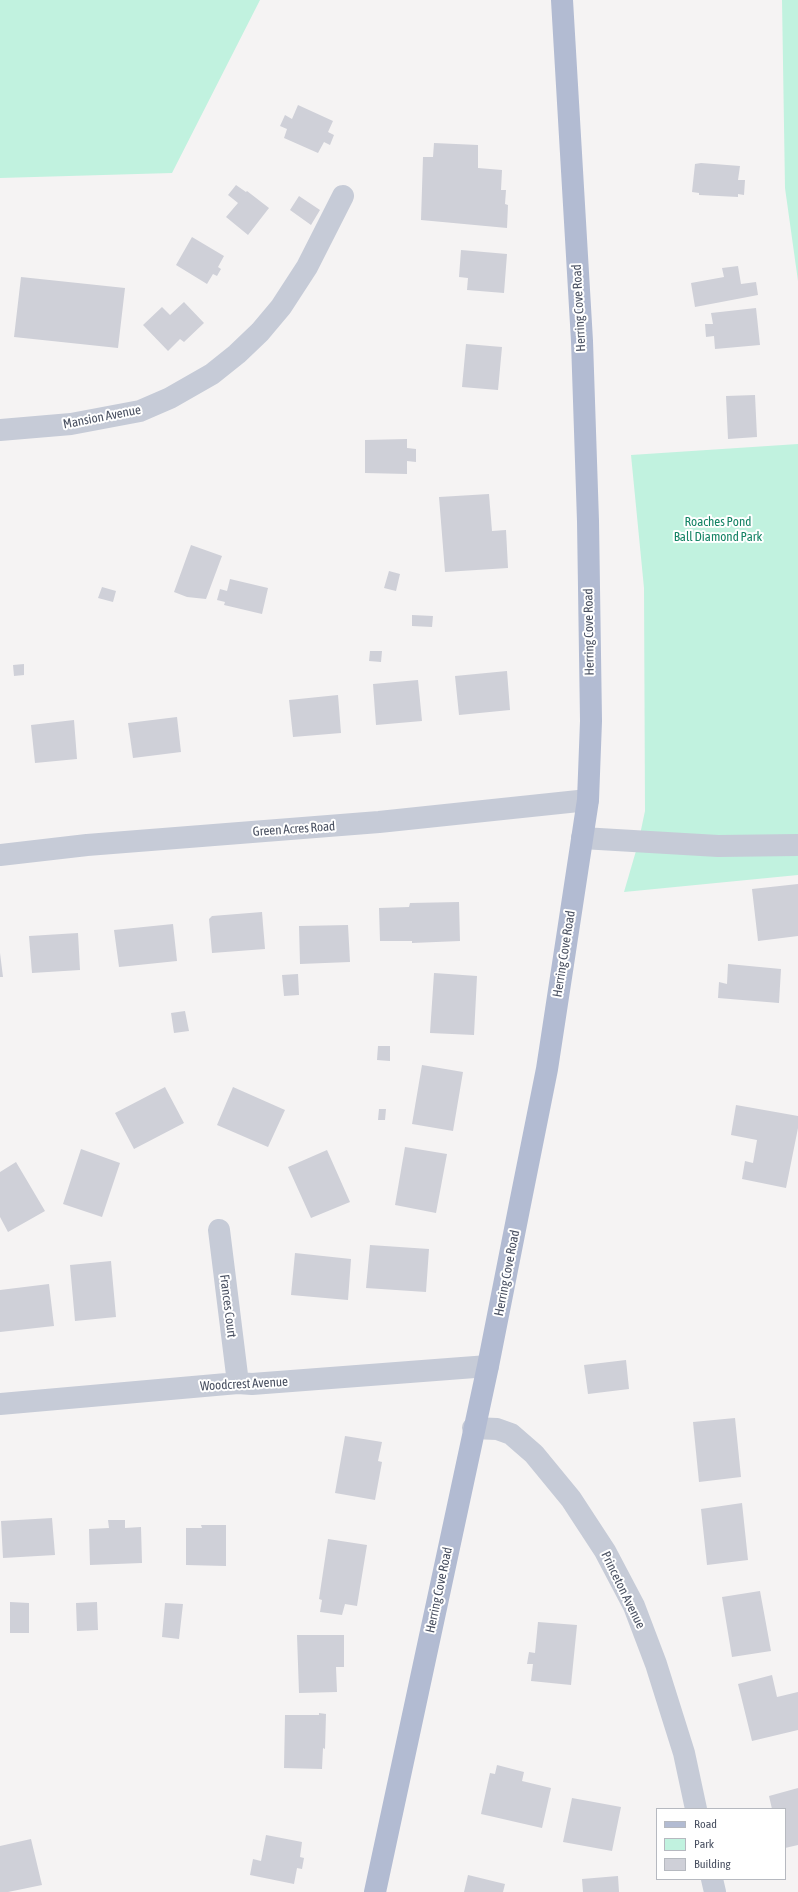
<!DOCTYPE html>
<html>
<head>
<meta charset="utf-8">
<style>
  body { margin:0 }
  #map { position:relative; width:798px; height:1892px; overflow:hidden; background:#f5f3f3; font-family:"Asap Condensed",sans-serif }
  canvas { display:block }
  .legend { position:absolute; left:656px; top:1808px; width:130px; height:72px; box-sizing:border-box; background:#fff; border:1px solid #b6b9c0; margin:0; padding:5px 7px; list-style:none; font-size:12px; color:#495061 }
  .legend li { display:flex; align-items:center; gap:8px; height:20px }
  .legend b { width:20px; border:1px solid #b6b9c0 }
</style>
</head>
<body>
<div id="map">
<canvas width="798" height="1892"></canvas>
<ul class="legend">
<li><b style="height:5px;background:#b2bbd2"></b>Road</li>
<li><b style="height:11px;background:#c1f2df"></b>Park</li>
<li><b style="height:11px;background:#cfd0d8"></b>Building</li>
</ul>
</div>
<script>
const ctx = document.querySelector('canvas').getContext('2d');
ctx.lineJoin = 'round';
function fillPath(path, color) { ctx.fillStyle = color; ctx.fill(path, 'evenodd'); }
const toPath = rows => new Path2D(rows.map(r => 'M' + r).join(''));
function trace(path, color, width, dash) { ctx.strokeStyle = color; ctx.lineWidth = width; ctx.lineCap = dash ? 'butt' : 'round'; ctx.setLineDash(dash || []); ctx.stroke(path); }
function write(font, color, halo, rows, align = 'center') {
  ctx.font = font + ' "Asap Condensed",sans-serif'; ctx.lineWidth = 4; ctx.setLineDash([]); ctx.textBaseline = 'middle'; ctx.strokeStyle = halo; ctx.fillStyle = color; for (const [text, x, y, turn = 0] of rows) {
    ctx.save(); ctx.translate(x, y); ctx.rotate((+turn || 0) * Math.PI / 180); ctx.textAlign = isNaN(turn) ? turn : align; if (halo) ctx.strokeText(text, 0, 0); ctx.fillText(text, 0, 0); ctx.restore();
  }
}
fillPath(toPath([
  [0,0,260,0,172,173,0,178],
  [782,0,798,0,798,281,785,188],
  [798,444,798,875,624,892,638,844,645,811,644,588,631,455]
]), '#c1f2df');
fillPath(toPath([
  [298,105,333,121,328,132,334,135,330,145,324,142,318,153,284,138,287,129,280,126,285,115,292,119],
  [434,143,478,145,478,168,502,170,501,190,506,190,505,204,508,205,507,228,421,220,423,157,433,157],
  [701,163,740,166,738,180,745,180,744,195,738,194,738,197,699,195,699,193,692,192,695,164],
  [236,185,246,192,247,191,269,208,248,235,226,217,238,203,228,195],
  [299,196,320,210,311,225,290,210],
  [192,237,224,256,218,267,221,269,217,276,213,274,207,284,176,265],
  [461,250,507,254,504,293,467,290,468,278,459,277],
  [738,266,741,284,756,282,758,295,695,307,691,283,724,277,722,268],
  [21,277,125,288,118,348,14,337],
  [184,302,204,323,184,342,180,339,168,351,143,325,162,307,170,315],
  [756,308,760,345,715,349,714,336,706,337,705,324,713,324,711,313],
  [466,344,502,347,498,390,462,387],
  [755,395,757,437,728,439,726,396],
  [407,439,407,448,416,449,416,462,407,461,407,474,365,473,365,440],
  [489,494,492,531,506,530,508,568,445,572,439,497],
  [191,545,222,556,206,599,187,597,174,592],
  [389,571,400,574,396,591,384,588],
  [230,579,268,588,262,614,224,605,225,602,217,600,220,589,227,591],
  [102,587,116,591,113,602,98,598],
  [412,615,433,616,432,627,412,626],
  [370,651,382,651,381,662,369,661],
  [24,664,24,675,14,676,13,665],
  [507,671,510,710,459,715,455,676],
  [418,680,422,721,376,725,373,684],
  [338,695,341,733,293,737,289,700],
  [177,717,181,752,133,758,128,723],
  [74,720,77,759,35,763,31,725],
  [798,884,798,936,758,941,752,889],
  [459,902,460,941,412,943,412,941,380,941,379,908,409,907,410,903],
  [262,912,265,949,212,953,209,919,212,916],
  [173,924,177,961,119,967,114,930],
  [348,925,350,962,300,964,299,926],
  [78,933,80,970,32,973,29,936],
  [0,953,3,977,0,977],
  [728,964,781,969,779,1003,718,998,719,982,727,984],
  [434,973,477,976,474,1035,430,1033],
  [298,974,299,995,284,996,282,975],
  [185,1011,189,1031,174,1033,171,1013],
  [378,1046,390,1046,390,1061,377,1060],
  [422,1065,463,1072,453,1131,412,1124],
  [165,1087,184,1123,134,1149,115,1113],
  [233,1087,285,1110,268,1147,217,1125],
  [736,1105,798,1116,798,1128,786,1188,742,1179,745,1161,753,1163,757,1140,731,1135],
  [379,1109,386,1109,385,1120,378,1120],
  [405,1147,447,1154,436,1213,395,1205],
  [81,1149,120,1163,102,1217,63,1204],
  [327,1150,350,1202,311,1218,288,1167],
  [16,1162,45,1211,8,1232,0,1217,0,1172],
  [370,1245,429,1249,426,1292,366,1288],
  [295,1253,351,1259,348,1300,291,1295],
  [111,1261,116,1317,75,1321,70,1265],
  [49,1284,54,1326,0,1332,0,1290],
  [626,1360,629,1389,588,1394,584,1365],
  [735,1418,741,1477,699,1482,693,1422],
  [345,1436,382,1442,378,1461,382,1462,375,1500,335,1493],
  [742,1503,748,1560,707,1565,701,1509],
  [52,1518,55,1555,3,1558,1,1521],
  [108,1520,125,1520,125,1528,141,1527,142,1563,90,1565,89,1529,109,1528],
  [201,1525,226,1525,226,1566,186,1565,186,1528,202,1528],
  [328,1539,367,1545,357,1606,345,1604,342,1615,320,1612,322,1600,319,1599],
  [760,1591,771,1651,732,1657,722,1597],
  [10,1602,29,1603,29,1633,10,1633],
  [97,1602,98,1630,77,1631,76,1603],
  [165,1603,183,1604,179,1639,162,1637],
  [538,1622,577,1625,571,1685,531,1681,533,1664,527,1664,529,1652,535,1653],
  [297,1635,344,1635,344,1667,336,1667,337,1692,299,1693],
  [772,1675,777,1697,798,1692,798,1730,752,1741,738,1684],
  [319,1713,326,1714,325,1749,323,1748,322,1769,284,1768,285,1715,319,1715],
  [497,1765,524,1772,522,1781,551,1788,542,1828,481,1814,490,1773,495,1774],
  [798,1788,798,1845,785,1848,785,1809,772,1809,769,1796],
  [572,1798,621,1807,612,1851,563,1842],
  [266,1835,302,1842,300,1857,304,1858,302,1869,297,1868,294,1884,250,1875,253,1859,261,1861],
  [31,1839,42,1885,8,1892,0,1892,0,1846],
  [468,1875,505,1884,503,1892,464,1892],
  [618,1876,619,1892,583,1892,582,1879]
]), '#cfd0d8');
trace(toPath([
  [0,430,71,424,140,411,170,398,212,374,237,354,260,332,281,307,307,267,343,196],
  [582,838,718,846,798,845],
  [0,855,87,845,379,822,588,800],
  [219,1230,238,1383],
  [0,1404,238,1383,252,1384,488,1366],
  [473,1428,497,1429,511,1434,534,1454,571,1499,605,1551,634,1606,656,1664,684,1753,696,1809],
  [712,1879,715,1892]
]), '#c6cbd7', 22);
trace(toPath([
  [375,1892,488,1366,519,1209,547,1069,588,800,591,721,588,521,582,341,562,0]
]), '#b2bbd2', 22);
write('13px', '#495061', '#fff', [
  ["Herring Cove Road",579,308,-93],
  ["Mansion Avenue",102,417,-11],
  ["Herring Cove Road",589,632,-91],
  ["Green Acres Road",294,829,-4],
  ["Herring Cove Road",564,954,-81],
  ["Herring Cove Road",507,1273,-79],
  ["Frances Court",228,1306,83],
  ["Woodcrest Avenue",244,1384,-3],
  ["Herring Cove Road",439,1590,-78],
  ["Princeton Avenue",623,1590,64]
]);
write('13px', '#148364', '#fff', [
  ["Roaches Pond",718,522],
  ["Ball Diamond Park",718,537]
]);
</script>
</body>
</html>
